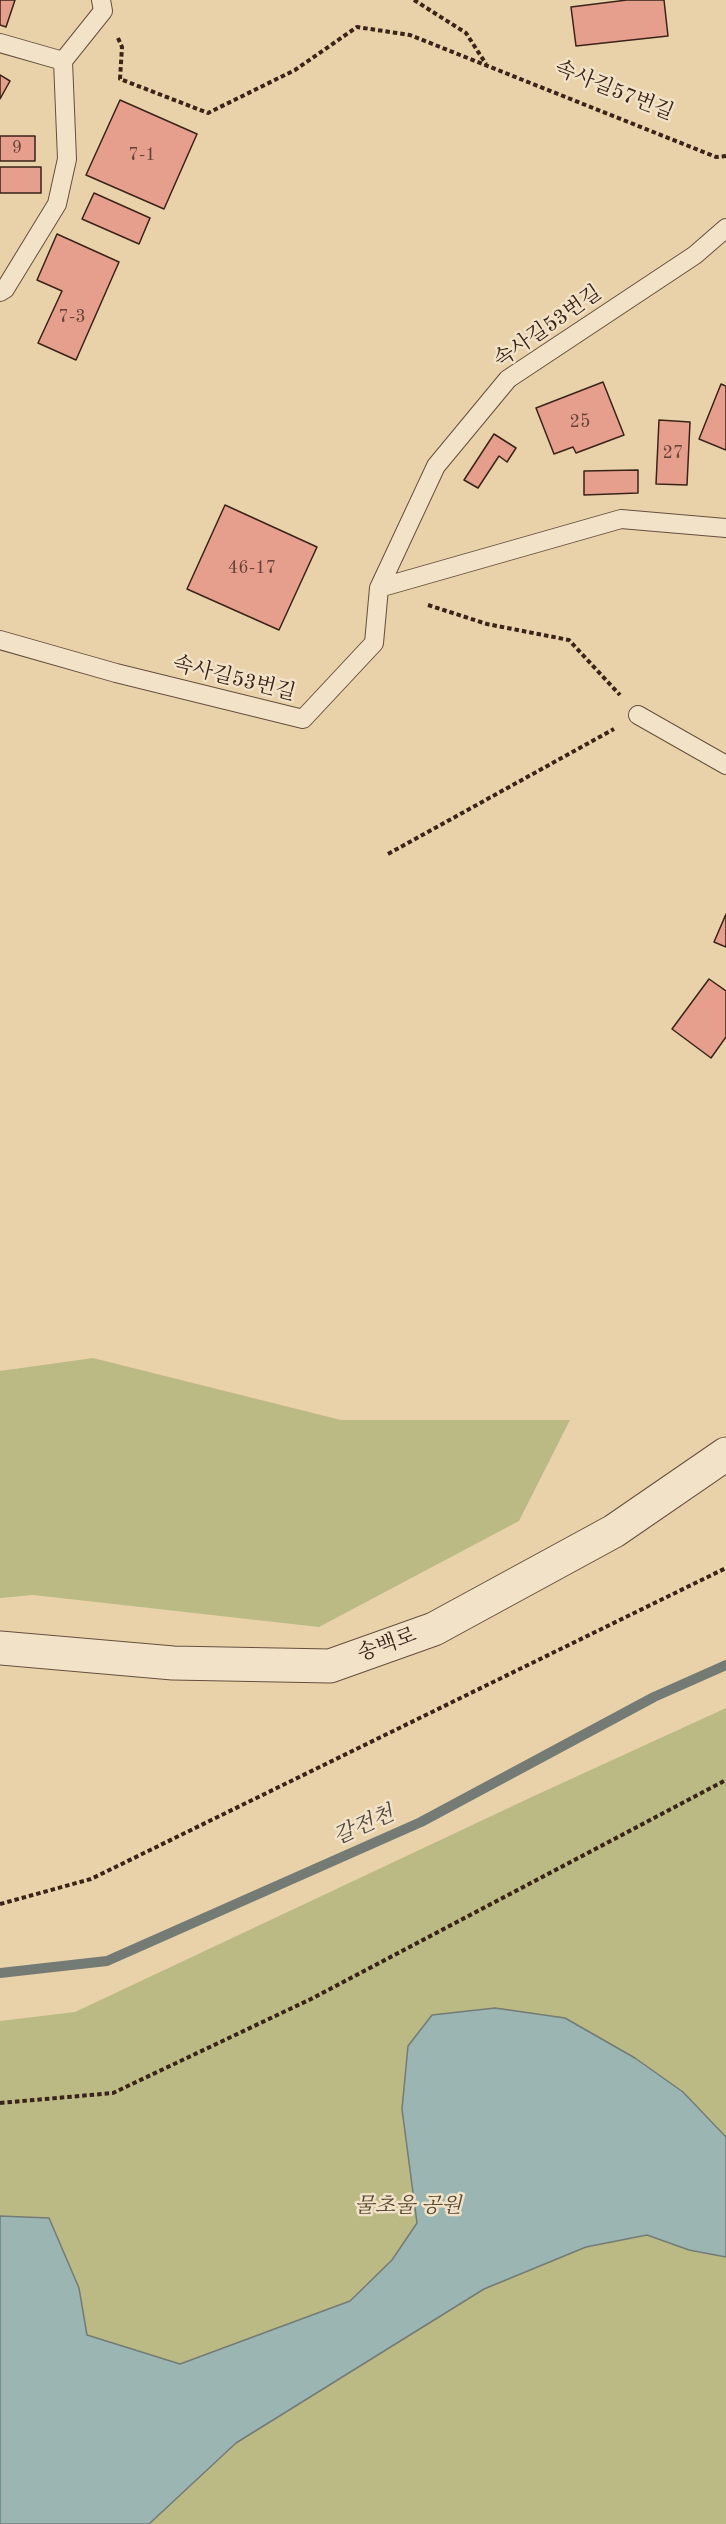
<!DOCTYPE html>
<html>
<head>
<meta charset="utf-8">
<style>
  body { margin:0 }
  canvas { display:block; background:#e9d2aa }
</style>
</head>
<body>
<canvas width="726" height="2524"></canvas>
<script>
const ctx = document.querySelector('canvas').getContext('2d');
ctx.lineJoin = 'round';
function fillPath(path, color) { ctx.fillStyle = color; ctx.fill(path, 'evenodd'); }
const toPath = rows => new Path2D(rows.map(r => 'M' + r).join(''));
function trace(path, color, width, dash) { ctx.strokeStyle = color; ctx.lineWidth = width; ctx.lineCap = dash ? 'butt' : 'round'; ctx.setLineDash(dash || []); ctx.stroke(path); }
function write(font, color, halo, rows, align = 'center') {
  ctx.font = font + ' "Old Standard TT","Noto Serif KR",serif'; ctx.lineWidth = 5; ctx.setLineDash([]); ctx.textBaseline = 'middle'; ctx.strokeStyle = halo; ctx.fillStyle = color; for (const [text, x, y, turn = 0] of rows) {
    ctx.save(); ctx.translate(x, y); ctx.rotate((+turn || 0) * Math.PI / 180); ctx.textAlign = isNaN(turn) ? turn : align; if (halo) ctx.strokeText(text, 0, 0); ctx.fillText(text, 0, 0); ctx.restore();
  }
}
fillPath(toPath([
  [93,1358,341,1420,570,1420,519,1521,319,1627,33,1595,0,1598,0,1371],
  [726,1708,726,2524,0,2524,0,2021,75,2012,536,1795]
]), '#bbba85');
const water = toPath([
  [495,2008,565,2018,635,2058,683,2092,726,2137,726,2257,689,2250,647,2235,586,2247,484,2289,236,2443,149,2524,0,2524,0,2216,49,2218,79,2288,87,2335,180,2364,350,2301,392,2260,417,2223,402,2109,408,2046,432,2015,495,2008]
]);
fillPath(water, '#9ab5b2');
trace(water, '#747b75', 1.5);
trace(toPath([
  [0,1973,107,1961,421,1822,654,1697,726,1665]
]), '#747b75', 10);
const building = toPath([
  [0,0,15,0,6,27,0,25,0,0],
  [627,0,664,0,668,36,576,46,571,7,627,0],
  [0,75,10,81,0,99,0,75],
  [120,100,197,134,164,209,86,175,120,100],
  [0,136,35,136,35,161,0,161,0,136],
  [0,167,41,167,41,193,0,193,0,167],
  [94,193,150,218,139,244,82,219,94,193],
  [57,234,119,262,76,360,38,343,62,291,37,280,57,234],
  [603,382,624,435,576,453,573,447,554,454,536,408,603,382],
  [721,384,726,386,726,450,699,439,721,384],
  [659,420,690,422,687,485,656,484,659,420],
  [494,434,516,448,507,462,499,456,478,488,464,480,494,434],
  [638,470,638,493,584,495,584,471,638,470],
  [225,505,317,547,279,630,187,589,225,505],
  [726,914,726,947,714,942,726,914],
  [709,979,726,991,726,1037,711,1058,672,1029,709,979]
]);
fillPath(building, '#e79f8d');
trace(building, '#3a2319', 1.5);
const lane = toPath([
  [0,43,63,61],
  [0,292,5,289,57,204,67,159,63,61,103,11,101,0],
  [379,588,621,519,726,528],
  [0,640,116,673,303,719,374,643,379,588,436,466,508,379,695,255,726,228],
  [638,715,726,765]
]);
const street = toPath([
  [0,1648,173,1663,330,1666,434,1629,614,1531,726,1454]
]);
trace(lane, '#664f3d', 20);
trace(street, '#664f3d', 35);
trace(toPath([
  [414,0,466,33,486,64],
  [118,38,122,47,120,79,208,113,295,70,357,27,410,35,716,157,726,156],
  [428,605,487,624,569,640,620,695],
  [388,854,614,729],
  [0,1904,91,1879,726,1568],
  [0,2103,113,2093,311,1999,726,1780]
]), '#3a2319', 4, [4.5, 3]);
trace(lane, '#f1e2c8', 18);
trace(street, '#f1e2c8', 33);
write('18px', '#654236', null, [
  ["9",17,148],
  ["7-1",142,155],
  ["7-3",72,317],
  ["25",580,422],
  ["27",673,453],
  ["46-17",252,568]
]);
write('21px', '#3a2319', '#f1e2c8', [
  ["속사길57번길",614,91,22],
  ["속사길53번길",548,327,-35],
  ["속사길53번길",234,679,14],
  ["송백로",387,1645,-20]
]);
write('italic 21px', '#5a4934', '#f1e2c8', [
  ["물초울 공원",408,2206]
]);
write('italic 22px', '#52483f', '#f1e2c8', [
  ["갈전천",364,1826,-24]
]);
</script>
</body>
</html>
